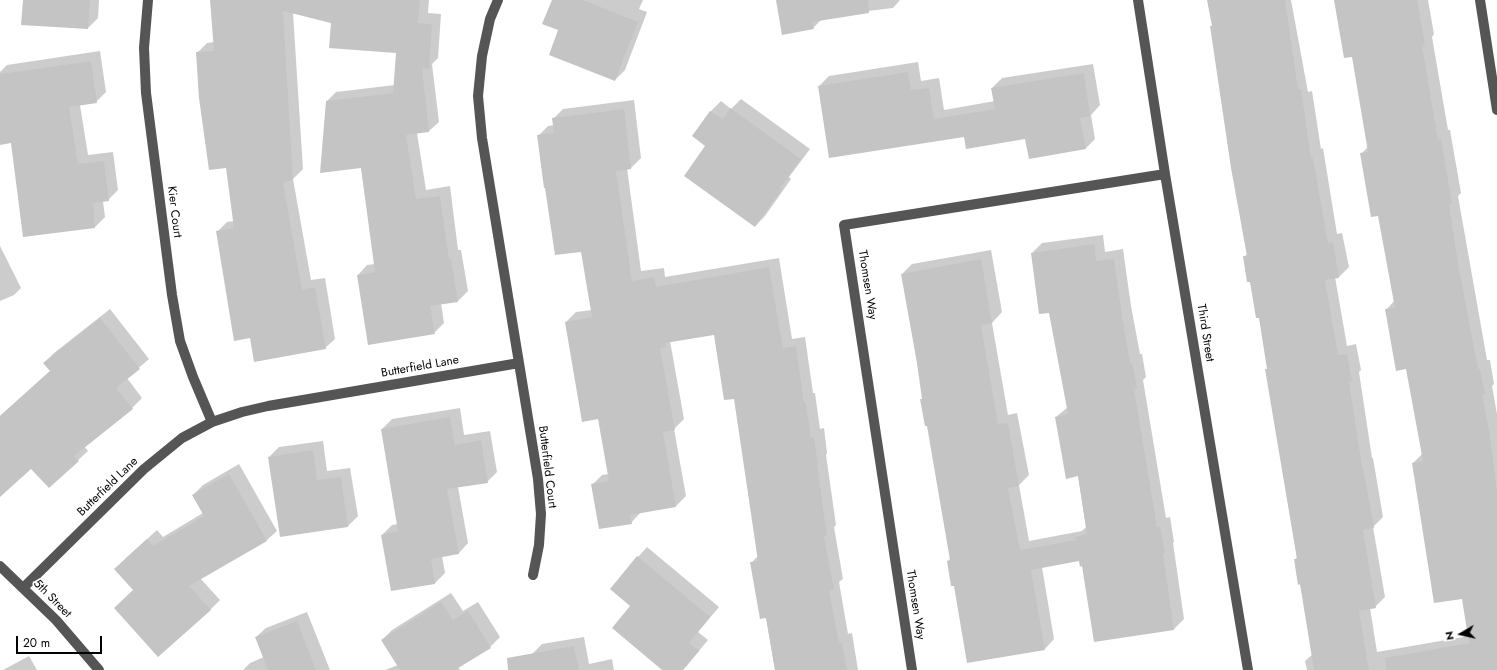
<!DOCTYPE html>
<html>
<head>
<meta charset="utf-8">
<style>
  body { margin:0 }
  #map { position:relative; width:1497px; height:670px; overflow:hidden; background:#fff; font-family:Jost,sans-serif }
  canvas { display:block }
  .north { position:absolute; left:1441px; top:614px; width:40px; height:40px; -webkit-text-stroke:3px #fff; paint-order:stroke; rotate:261deg; font-size:11px; font-weight:700; line-height:16px; text-align:center; color:#000 }
  .north::after { content:''; display:block; margin:auto; width:14px; height:18px; background:#000; clip-path:polygon(50% 0,100% 100%,50% 72%,0 100%) }
  .scale { position:absolute; left:16px; top:636px; width:86px; height:18px; box-sizing:border-box; border:2px solid #000; border-top:0; padding-left:5px; font-size:12px; line-height:14px; white-space:nowrap; color:#000; -webkit-text-stroke:3px #fff; paint-order:stroke }
</style>
</head>
<body>
<div id="map">
<canvas width="1497" height="670"></canvas>
<div class="north">N</div>
<div class="scale">20 m</div>
</div>
<script>
const ctx = document.querySelector('canvas').getContext('2d');
ctx.lineJoin = 'round';
function fillPath(path, color) { ctx.fillStyle = color; ctx.fill(path, 'evenodd'); }
const toPath = rows => new Path2D(rows.map(r => 'M' + r).join(''));
function trace(path, color, width, dash) { ctx.strokeStyle = color; ctx.lineWidth = width; ctx.lineCap = dash ? 'butt' : 'round'; ctx.setLineDash(dash || []); ctx.stroke(path); }
function write(font, color, halo, rows, align = 'center') {
  ctx.font = font + ' Jost,sans-serif'; ctx.lineWidth = 3.5; ctx.setLineDash([]); ctx.textBaseline = 'middle'; ctx.strokeStyle = halo; ctx.fillStyle = color; for (const [text, x, y, turn = 0] of rows) {
    ctx.save(); ctx.translate(x, y); ctx.rotate((+turn || 0) * Math.PI / 180); ctx.textAlign = isNaN(turn) ? turn : align; if (halo) ctx.strokeText(text, 0, 0); ctx.fillText(text, 0, 0); ctx.restore();
  }
}
fillPath(toPath([
  [24,0,99,0,98,18,88,28],
  [227,0,429,0,428,13,441,14,438,58,432,64,439,122,429,131,417,133,426,190,450,186,458,250,461,250,468,291,458,301,441,303,444,323,434,333,358,275,367,265,375,264,361,167,326,102,336,92,395,85,397,52,332,23,293,13,303,169,293,179,311,280,325,278,335,339,325,348,251,337,217,232,227,222,234,221,227,167,197,53,207,43,214,42],
  [553,0,643,0,639,9,647,12,625,70,615,80,560,30],
  [777,0,900,0,893,8,851,13,822,19,813,28],
  [1208,0,1291,0,1308,92,1312,91,1321,149,1323,148,1337,234,1342,233,1349,267,1339,277,1335,277,1347,346,1356,344,1361,370,1359,372,1372,458,1373,458,1383,517,1373,527,1385,597,1375,607,1370,608,1377,652,1469,636,1463,598,1413,463,1422,454,1407,368,1386,310,1394,301,1379,215,1361,154,1368,147,1353,56,1335,0,1428,0,1434,34,1432,37,1448,130,1450,130,1461,193,1458,196,1487,360,1490,360,1494,384,1492,386,1497,414,1497,670,1307,670,1305,661,1313,654,1300,583,1295,560,1297,557,1266,370,1268,368,1259,316,1244,257,1248,253,1211,26,1213,25],
  [100,51,106,92,96,102,80,105,88,155,113,152,118,190,108,200,103,201,105,217,95,227,24,236,12,142,0,144,0,72,7,65],
  [918,62,921,81,939,78,944,110,995,101,992,88,1002,78,1093,64,1100,105,1091,115,1095,139,1085,149,1026,138,965,136,819,86,829,76],
  [741,99,810,149,789,177,791,179,765,216,755,226,707,146,693,136,711,111,721,101,731,109],
  [634,100,641,158,631,168,627,168,641,271,664,268,665,277,779,258,792,339,805,337,813,393,815,393,820,429,824,428,827,453,826,455,836,525,834,527,843,579,839,582,848,634,852,633,858,670,775,670,766,617,751,563,758,556,735,397,715,334,670,341,684,419,674,429,686,496,676,506,641,512,631,523,592,485,602,475,609,474,599,418,566,322,576,312,592,310,582,250,538,136,548,126,554,125,553,119,563,109],
  [1103,235,1105,252,1123,249,1131,306,1140,354,1142,354,1146,377,1143,380,1166,518,1170,517,1174,542,1173,543,1184,619,1174,629,1083,565,1080,560,1042,567,1054,639,1045,649,954,585,948,561,951,558,902,274,912,264,991,250,1002,312,992,323,1008,415,1017,413,1029,475,1019,485,1029,541,1082,531,1086,527,1078,475,1056,417,1068,407,1050,311,1032,253,1042,243],
  [0,246,21,288,14,295,0,301],
  [110,309,149,359,127,378,142,398,132,408,84,446,88,451,49,487,31,467,0,478,0,416,50,371,44,363,54,353],
  [460,408,464,435,490,431,497,472,487,482,458,487,468,543,459,553,442,556,445,573,435,583,392,590,382,535,392,525,398,524,382,429,392,419],
  [323,441,327,471,350,468,358,516,348,526,269,457,279,447],
  [239,464,277,531,267,540,200,578,220,600,210,610,134,590,125,559,157,530,163,537,203,513,193,495,203,485],
  [647,547,719,607,698,632,708,640,683,670,664,670,632,606,638,557],
  [451,593,463,611,478,602,500,637,490,647,458,667,460,670,385,670,398,665,382,640,392,630],
  [307,612,330,670,243,670,250,663,264,657,256,637,266,628],
  [584,637,589,664,612,659,614,670,535,670,532,654,542,644],
  [29,656,37,670,3,670]
]), '#0003');
fillPath(toPath([
  [23,0,90,0,88,29,21,25],
  [210,0,420,0,418,23,432,24,429,69,422,68,429,132,406,135,416,199,440,196,449,259,451,259,458,302,430,306,435,334,368,345,357,275,375,272,361,168,320,173,326,101,393,93,396,53,329,48,331,23,283,11,293,180,283,182,302,290,315,287,326,349,254,362,250,338,234,341,216,231,234,228,226,168,209,170,199,98,196,52,214,51],
  [552,0,583,0,638,22,615,81,549,55,558,30,542,24],
  [776,0,868,0,869,13,812,22,814,29,782,35],
  [1207,0,1285,0,1298,89,1301,89,1311,158,1313,158,1328,243,1333,242,1339,278,1325,280,1338,355,1347,354,1352,381,1349,381,1362,467,1363,467,1374,528,1363,530,1376,608,1359,611,1369,670,1314,670,1300,584,1298,585,1294,559,1297,559,1265,369,1267,369,1259,318,1256,318,1250,282,1247,282,1243,256,1247,256,1231,168,1210,26,1212,26],
  [1334,0,1417,0,1425,45,1422,45,1438,140,1441,139,1452,203,1449,204,1458,263,1478,369,1480,369,1485,394,1482,395,1489,430,1497,491,1497,670,1386,670,1385,658,1469,643,1462,599,1434,603,1412,463,1423,461,1406,369,1396,371,1385,309,1395,308,1378,216,1371,217,1360,153,1368,152,1352,57,1344,58],
  [91,61,97,103,69,107,78,164,104,161,109,201,93,203,95,228,23,237,11,143,0,145,0,74],
  [908,72,911,90,929,88,934,119,995,109,991,88,1084,73,1090,116,1080,118,1086,149,1029,159,1025,139,966,149,964,137,829,158,818,86],
  [730,108,801,159,780,188,782,189,755,227,684,176,705,146,692,136,710,111,723,119],
  [624,109,631,169,616,171,632,281,654,277,656,287,769,267,783,348,796,346,804,403,806,403,811,438,814,437,818,464,817,464,827,536,824,536,834,590,829,590,839,643,842,642,847,670,775,670,766,618,760,619,750,562,758,561,734,399,724,400,714,335,665,343,666,347,660,348,675,430,663,432,676,507,630,515,632,524,599,529,591,484,609,481,598,419,582,422,565,322,592,317,581,252,555,255,545,188,544,188,537,135,554,133,552,118],
  [1094,244,1096,261,1114,259,1122,316,1130,363,1132,363,1137,388,1134,389,1157,527,1160,526,1165,553,1163,553,1174,630,1094,642,1082,566,1080,567,1079,561,1031,570,1045,650,967,663,954,586,951,586,947,561,950,560,927,426,925,426,920,399,922,399,917,363,901,274,981,259,992,323,981,325,998,424,1008,423,1019,486,1008,488,1020,550,1076,540,1075,537,1087,534,1078,476,1066,479,1055,417,1068,414,1049,313,1039,314,1031,253],
  [100,318,140,369,116,388,133,409,74,456,79,461,49,488,31,469,0,497,0,416,50,371,43,363],
  [450,417,455,445,481,440,488,483,447,489,459,554,431,559,435,584,391,591,381,535,398,531,381,429],
  [313,450,317,480,341,477,348,527,280,537,268,457],
  [229,474,267,541,189,586,211,610,158,657,114,608,133,590,114,569,147,539,153,546,204,516,192,495],
  [637,556,710,617,689,643,699,651,683,670,662,670,612,628,630,606,610,589],
  [441,602,453,620,468,611,491,648,455,670,400,670,381,640],
  [297,621,316,670,268,670,255,637],
  [574,646,579,670,508,670,507,658]
]), '#c4c4c4');
trace(toPath([
  [148,0,144,48,146,93,172,295,180,341,193,377,212,422],
  [1138,0,1165,174,1248,670],
  [1480,0,1497,110],
  [519,363,538,479,541,514,539,545,533,575],
  [0,566,56,620,99,670],
  [23,588,144,469,182,438,212,422,242,412,268,406,519,363,482,138,478,96,482,56,490,19,498,0],
  [912,670,844,225,1165,174]
]), '#555', 10);
write('12px', '#000', '#fff', [
  ["Kier Court",174,212,83],
  ["Thomsen Way",867,285,81],
  ["Third Street",1205,333,81],
  ["Butterfield Lane",420,367,-10],
  ["Butterfield Court",547,467,83],
  ["Butterfield Lane",108,487,-44],
  ["5th Street",52,599,45],
  ["Thomsen Way",915,605,81]
]);
</script>
</body>
</html>
